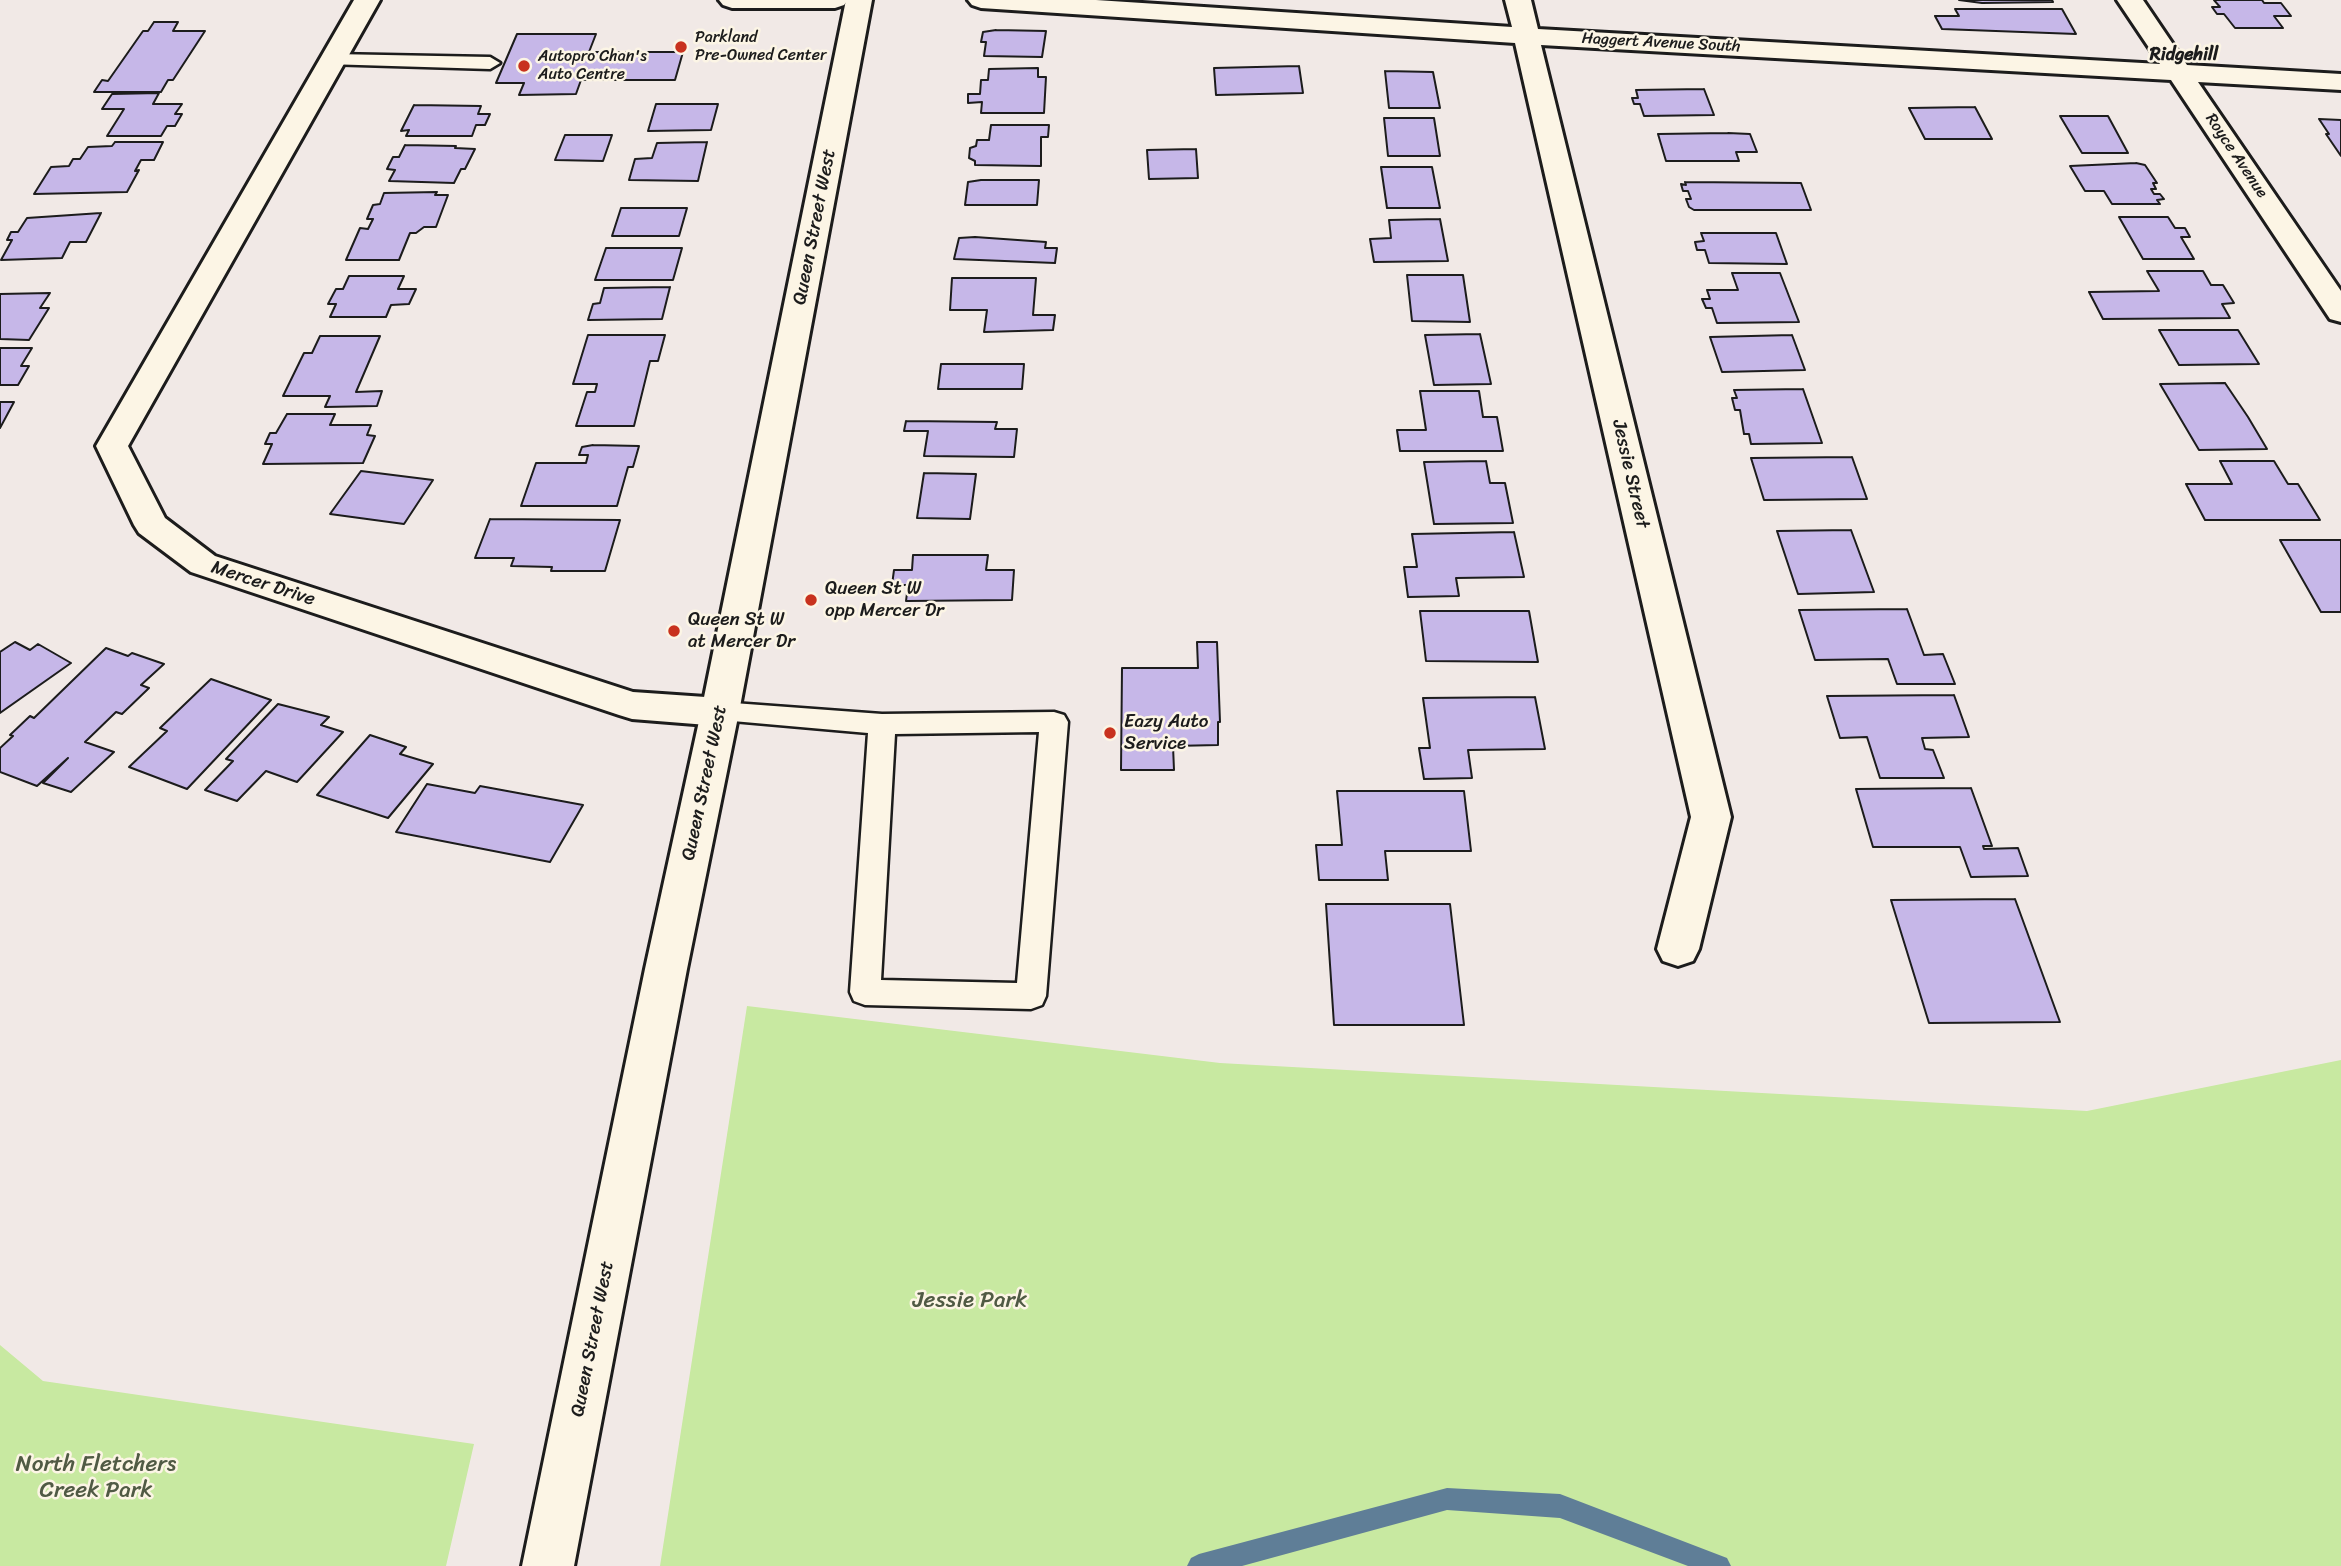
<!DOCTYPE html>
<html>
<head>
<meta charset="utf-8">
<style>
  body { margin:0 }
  canvas { display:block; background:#f1e9e6 }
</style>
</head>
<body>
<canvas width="2341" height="1566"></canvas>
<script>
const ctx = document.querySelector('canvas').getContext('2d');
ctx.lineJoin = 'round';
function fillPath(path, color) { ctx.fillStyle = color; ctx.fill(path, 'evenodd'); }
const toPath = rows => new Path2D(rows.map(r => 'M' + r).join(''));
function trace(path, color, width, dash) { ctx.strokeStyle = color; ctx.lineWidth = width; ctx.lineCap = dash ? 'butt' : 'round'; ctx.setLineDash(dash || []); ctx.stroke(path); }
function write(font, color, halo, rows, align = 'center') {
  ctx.font = font + ' Sriracha,sans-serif'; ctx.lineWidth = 5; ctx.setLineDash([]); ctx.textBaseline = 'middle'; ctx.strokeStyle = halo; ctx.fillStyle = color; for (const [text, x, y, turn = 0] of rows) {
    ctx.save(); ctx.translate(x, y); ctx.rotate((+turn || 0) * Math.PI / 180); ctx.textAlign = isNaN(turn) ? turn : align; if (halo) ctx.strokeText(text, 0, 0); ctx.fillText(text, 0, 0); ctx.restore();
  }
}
fillPath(toPath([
  [747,1006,1220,1063,2087,1111,2341,1060,2341,1566,660,1566],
  [0,1345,43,1381,474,1444,446,1566,0,1566]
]), '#c8e9a1');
fillPath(toPath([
  [1447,1488,1560,1494,1727,1558,1731,1566,1688,1566,1560,1518,1447,1510,1242,1566,1187,1566,1191,1558,1199,1554,1447,1488]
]), '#5f7e97');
const building = toPath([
  [1959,0,2052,0,2053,2,1982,3,1959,0],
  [2214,0,2262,0,2264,3,2281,3,2291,16,2274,16,2283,28,2235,28,2224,14,2217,14,2212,7,2220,7,2214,0],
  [1955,9,2062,9,2076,34,1942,29,1935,16,1959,16,1955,9],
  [154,22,178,22,173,31,205,31,173,80,168,80,161,92,94,92,102,80,108,81,143,31,148,31,154,22],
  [996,30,1046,31,1042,57,984,56,986,42,981,42,983,32,996,30],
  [517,34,596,34,589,52,683,52,675,80,581,80,576,94,519,95,524,83,496,83,517,34],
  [1299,66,1303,93,1216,95,1214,68,1299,66],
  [1038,68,1038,77,1046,77,1044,113,981,113,982,102,968,103,968,94,980,94,981,80,988,80,989,69,1038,68],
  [1385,71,1433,72,1440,108,1389,108,1385,71],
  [1704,89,1714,115,1644,116,1640,104,1634,104,1632,98,1638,98,1636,90,1704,89],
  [159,93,153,104,182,104,175,114,182,114,175,126,167,126,161,136,107,136,124,109,102,109,112,94,159,93],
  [656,104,718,104,711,130,648,131,656,104],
  [414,105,481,106,478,114,490,114,485,125,476,125,472,136,406,136,409,130,401,131,414,105],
  [1975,107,1992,139,1925,139,1909,108,1975,107],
  [2060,116,2108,116,2128,153,2082,153,2060,116],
  [1384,118,1434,118,1440,156,1388,156,1384,118],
  [2319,119,2341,120,2341,156,2326,134,2329,134,2319,119],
  [991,125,1049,125,1048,137,1041,137,1041,166,975,165,975,161,969,158,970,148,976,146,977,140,989,140,991,125],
  [1728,133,1750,134,1757,152,1736,152,1739,161,1666,161,1658,134,1728,133],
  [565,135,612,135,603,161,555,160,565,135],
  [115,142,163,142,154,160,141,160,135,171,139,170,127,192,34,194,51,167,69,166,73,159,80,159,88,147,112,146,115,142],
  [707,142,698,181,629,180,635,159,652,158,657,143,707,142],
  [405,145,456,146,455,148,475,149,465,169,461,169,454,183,389,181,395,170,387,169,393,157,399,157,405,145],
  [1196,149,1198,178,1149,179,1147,150,1196,149],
  [2136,163,2145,165,2157,183,2153,183,2156,189,2151,189,2154,194,2160,194,2164,199,2157,200,2160,204,2112,204,2104,191,2085,191,2070,166,2136,163],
  [1381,167,1432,167,1440,208,1387,208,1381,167],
  [981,180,1039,180,1037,205,965,205,968,182,981,180],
  [1685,182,1801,183,1811,210,1694,210,1689,207,1686,199,1691,199,1688,191,1683,191,1681,184,1686,185,1685,182],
  [437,192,435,195,448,195,436,227,424,227,416,233,410,233,399,260,346,260,360,228,368,229,373,219,367,219,373,205,380,204,384,193,437,192],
  [621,208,687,208,679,236,612,236,621,208],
  [101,213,86,242,70,242,62,258,1,260,12,240,7,240,11,232,18,232,27,218,101,213],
  [2119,217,2168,217,2175,228,2185,228,2190,237,2181,237,2194,259,2143,259,2119,217],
  [1440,219,1448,261,1374,262,1370,239,1391,238,1389,220,1440,219],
  [1701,233,1776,233,1787,264,1709,263,1705,250,1697,250,1695,242,1704,241,1701,233],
  [975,237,1046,242,1045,248,1057,248,1055,263,954,259,959,238,975,237],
  [606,248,682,248,673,280,595,280,606,248],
  [2147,271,2203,271,2211,285,2223,285,2234,303,2222,304,2230,318,2103,319,2089,292,2159,291,2147,271],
  [1732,273,1780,273,1799,322,1717,323,1712,308,1706,308,1702,299,1710,299,1707,290,1738,290,1732,273],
  [1407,275,1463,275,1470,322,1412,321,1407,275],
  [349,276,404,276,398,289,416,289,409,304,391,305,386,317,330,317,336,304,328,304,336,289,343,289,349,276],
  [952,278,1036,278,1033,315,1055,315,1053,330,984,332,987,310,950,310,952,278],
  [670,287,662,319,588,320,593,304,600,303,604,288,670,287],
  [50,293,40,308,49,308,29,340,0,339,0,294,50,293],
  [2159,330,2238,330,2259,364,2179,365,2159,330],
  [1480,334,1491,384,1434,385,1425,335,1480,334],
  [588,335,665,335,658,361,650,361,634,426,576,426,587,392,595,392,597,384,573,384,588,335],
  [1792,335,1805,370,1722,372,1710,337,1792,335],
  [320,336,380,336,356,392,382,391,377,406,325,407,330,396,283,396,304,353,312,353,320,336],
  [0,348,32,348,21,366,29,366,18,385,0,385,0,348],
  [941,364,1024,364,1022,389,938,389,941,364],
  [2225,383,2248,417,2267,449,2199,450,2160,384,2225,383],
  [1803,389,1822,443,1751,444,1749,434,1744,434,1740,410,1735,410,1732,398,1737,398,1734,390,1803,389],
  [1420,391,1479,391,1483,417,1497,417,1503,451,1400,451,1397,430,1426,430,1420,391],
  [0,402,14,402,0,428,0,402],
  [287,414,335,414,330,425,371,425,367,435,375,436,363,463,263,464,272,444,265,444,270,433,276,433,287,414],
  [906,421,997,422,995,429,1017,429,1014,457,924,456,928,431,904,431,906,421],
  [593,445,639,446,633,467,628,467,617,506,521,506,536,463,586,463,588,455,579,455,582,447,593,445],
  [1852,457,1867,499,1764,500,1751,458,1852,457],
  [1486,461,1490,483,1505,483,1513,523,1434,524,1424,462,1486,461],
  [2220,461,2274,461,2288,484,2298,484,2320,520,2205,520,2186,484,2232,484,2220,461],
  [361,471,433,480,404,524,330,514,361,471],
  [924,473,976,474,970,519,917,518,924,473],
  [490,519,620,520,605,571,551,571,552,567,511,566,514,558,475,558,490,519],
  [1851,530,1874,592,1798,594,1777,531,1851,530],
  [1514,532,1524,577,1456,578,1459,596,1408,597,1404,567,1417,567,1412,534,1514,532],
  [2280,540,2341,540,2341,612,2321,612,2280,540],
  [913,555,988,555,986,570,1014,570,1012,600,906,601,908,585,892,585,894,570,912,570,913,555],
  [1907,609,1924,655,1943,654,1955,684,1897,684,1888,659,1815,660,1799,610,1907,609],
  [1420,611,1529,611,1538,662,1426,661,1420,611],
  [15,642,30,650,38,644,71,663,0,713,0,652,15,642],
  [1197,642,1217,642,1220,722,1218,722,1218,745,1173,746,1174,770,1121,770,1122,668,1198,668,1197,642],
  [106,648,128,656,132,653,164,664,141,685,149,688,122,714,116,712,85,742,114,752,71,792,43,783,68,758,37,786,0,772,0,748,13,736,10,735,30,716,34,718,106,648],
  [211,679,271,700,187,789,129,767,167,731,160,728,211,679],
  [1954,695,1969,737,1922,738,1925,749,1933,750,1944,778,1880,778,1867,737,1840,738,1827,696,1954,695],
  [1535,697,1545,749,1468,750,1472,778,1424,779,1419,748,1430,748,1423,698,1535,697],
  [278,704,329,717,321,725,343,732,297,782,266,771,237,801,205,790,233,761,226,759,278,704],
  [370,735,406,747,400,754,433,764,388,818,317,795,370,735],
  [427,784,475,793,480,786,583,805,550,862,396,832,427,784],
  [1971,788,1992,846,1983,846,1984,849,2018,848,2028,876,1971,877,1960,847,1873,847,1856,789,1971,788],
  [1337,791,1464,791,1471,851,1385,851,1388,880,1319,880,1316,845,1342,845,1337,791],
  [2015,899,2060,1022,1929,1023,1891,900,2015,899],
  [1326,904,1450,904,1464,1025,1334,1025,1326,904]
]);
fillPath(building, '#c6b7e8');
trace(building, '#1c1c1c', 2);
const service = toPath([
  [333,54,490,57,500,63,490,69,326,64,324,60,333,54],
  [720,702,882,714,1054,712,1064,715,1068,722,1046,996,1042,1005,1031,1009,865,1005,854,1001,850,992,868,733,710,719,706,712,710,705,720,702],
  [1039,732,1017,983,881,980,895,734,1039,732]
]);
const minor = toPath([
  [354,0,380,0,128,446,165,518,215,556,633,692,720,698,733,702,739,712,733,722,720,726,632,719,619,715,191,572,139,533,134,525,96,446,354,0],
  [719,0,848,0,844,5,835,8,732,8,723,5,719,0],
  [968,0,1096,0,1512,27,1505,0,1531,0,1538,29,2160,64,2117,0,2143,0,2187,65,2341,74,2341,90,2198,82,2341,291,2341,322,2330,319,2171,80,1541,45,1731,817,1699,949,1693,961,1678,966,1663,961,1657,949,1691,817,1515,43,981,8,972,5,968,0]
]);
const secondary = toPath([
  [846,0,872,0,739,712,687,969,574,1566,522,1566,645,969,701,712,846,0]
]);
trace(service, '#1c1c1c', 5);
trace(minor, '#1c1c1c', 6);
trace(secondary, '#1c1c1c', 6);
fillPath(service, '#fcf5e5');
fillPath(minor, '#fcf5e5');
fillPath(secondary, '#fcf5e5');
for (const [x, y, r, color] of [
  [681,47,7,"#c8321e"],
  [524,66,7,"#c8321e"],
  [811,600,7,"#c8321e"],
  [674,631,7,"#c8321e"],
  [1110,733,7,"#c8321e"]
]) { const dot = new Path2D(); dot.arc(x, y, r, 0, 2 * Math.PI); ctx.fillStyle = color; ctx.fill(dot); trace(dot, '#fcf5e5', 2.5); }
write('16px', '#1c1c1c', '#fcf5e5', [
  ["Parkland",695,38],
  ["Pre-Owned Center",695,56],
  ["Autopro Chan's",538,57],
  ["Auto Centre",538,75]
], 'left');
write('16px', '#1c1c1c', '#fcf5e5', [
  ["Haggert Avenue South",1661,43,3],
  ["Royce Avenue",2236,156,56]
]);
write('bold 18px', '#1c1c1c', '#fcf5e5', [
  ["Ridgehill",2184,55]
]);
write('19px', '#1c1c1c', '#fcf5e5', [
  ["Queen Street West",815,227,-79],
  ["Jessie Street",1630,474,77],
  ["Mercer Drive",263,584,18],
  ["Queen Street West",705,783,-78],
  ["Queen Street West",593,1339,-79]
]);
write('19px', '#1c1c1c', '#fcf5e5', [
  ["Queen St W",825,589],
  ["opp Mercer Dr",825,611],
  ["Queen St W",688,620],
  ["at Mercer Dr",688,642],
  ["Eazy Auto",1124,722],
  ["Service",1124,744]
], 'left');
write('23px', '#505a44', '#fcf5e5', [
  ["Jessie Park",970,1301],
  ["North Fletchers",96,1465],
  ["Creek Park",96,1491]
]);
</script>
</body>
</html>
